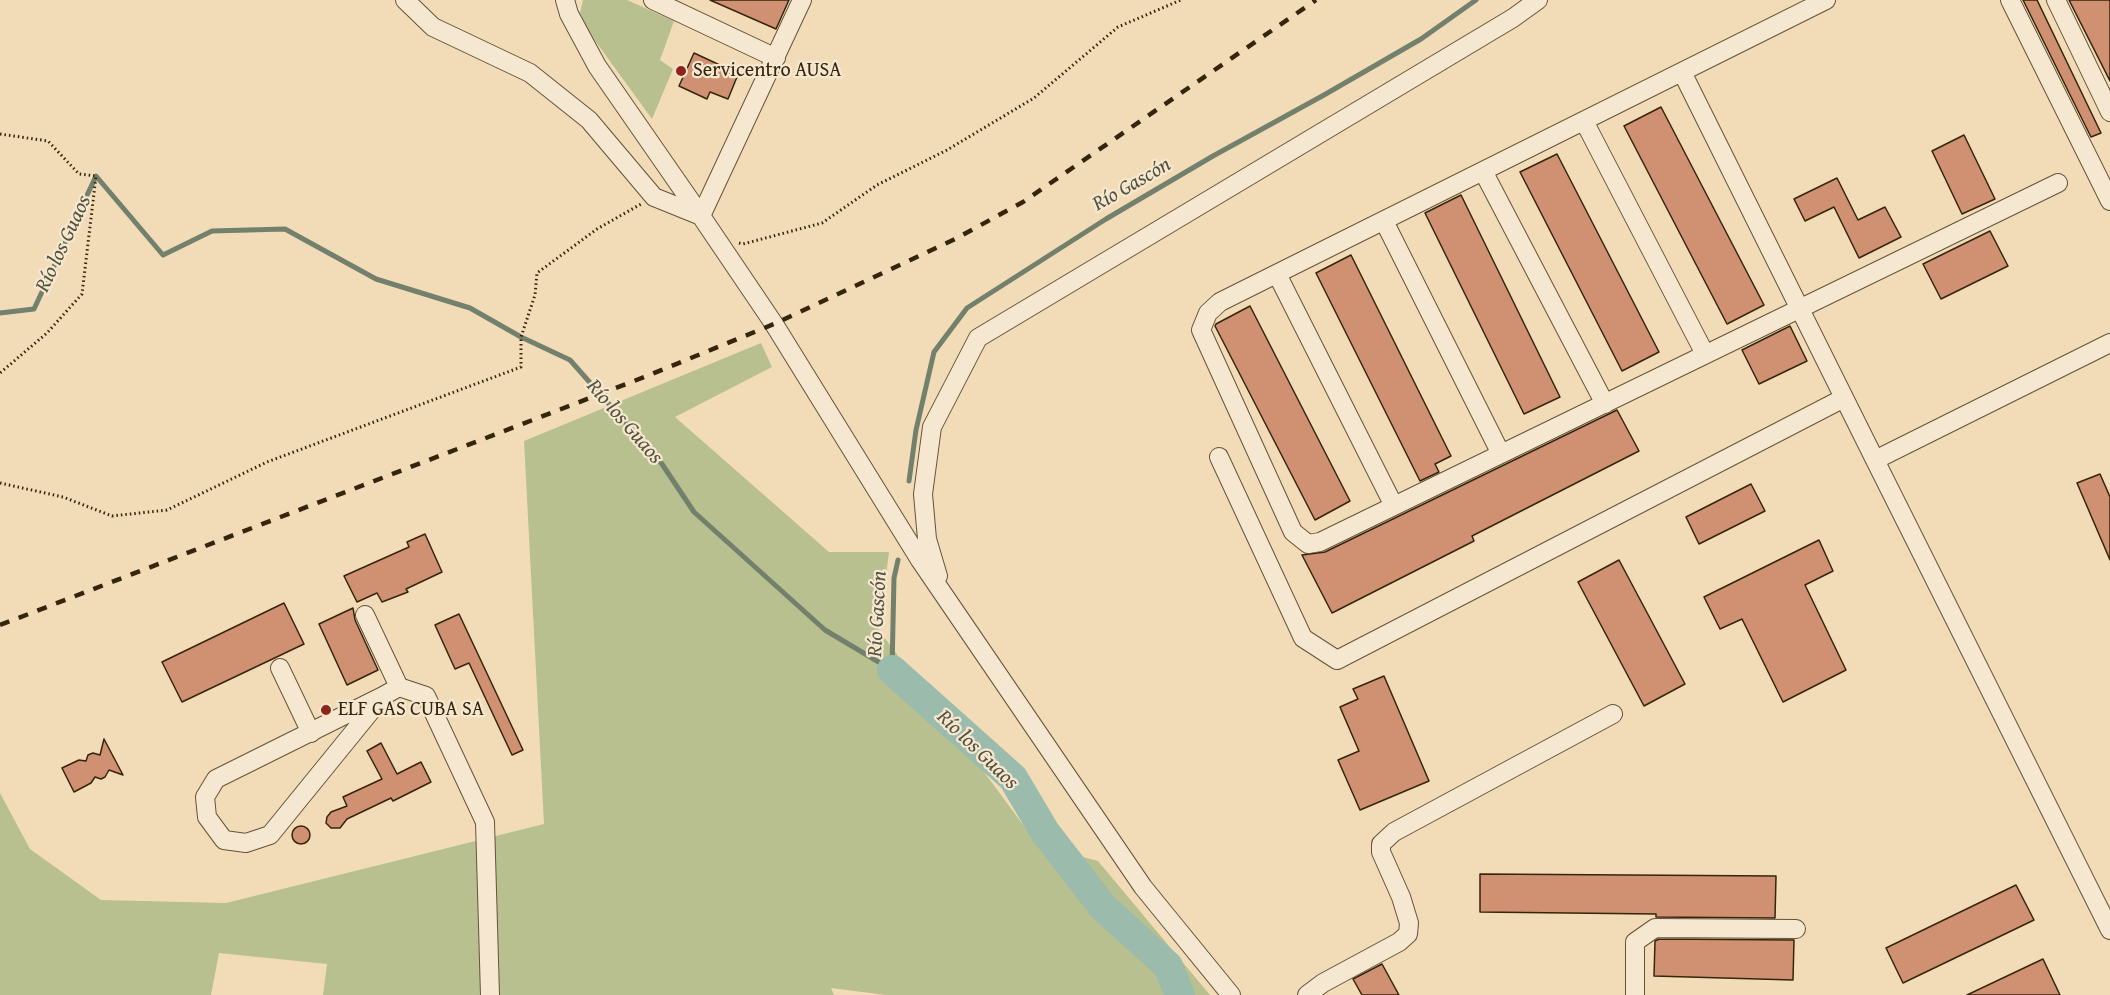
<!DOCTYPE html>
<html>
<head>
<meta charset="utf-8">
<style>
  body { margin:0 }
  canvas { display:block; background:#f1dcb7 }
</style>
</head>
<body>
<canvas width="2110" height="995"></canvas>
<script>
const ctx = document.querySelector('canvas').getContext('2d');
ctx.lineJoin = 'round';
function fillPath(path, color) { ctx.fillStyle = color; ctx.fill(path, 'evenodd'); }
const toPath = rows => new Path2D(rows.map(r => 'M' + r).join(''));
function trace(path, color, width, dash) { ctx.strokeStyle = color; ctx.lineWidth = width; ctx.lineCap = dash ? 'butt' : 'round'; ctx.setLineDash(dash || []); ctx.stroke(path); }
function write(font, color, halo, rows, align = 'center') {
  ctx.font = font + ' "Gentium Book Plus",serif'; ctx.lineWidth = 4.5; ctx.setLineDash([]); ctx.textBaseline = 'middle'; ctx.strokeStyle = halo; ctx.fillStyle = color; for (const [text, x, y, turn = 0] of rows) {
    ctx.save(); ctx.translate(x, y); ctx.rotate((+turn || 0) * Math.PI / 180); ctx.textAlign = isNaN(turn) ? turn : align; if (halo) ctx.strokeText(text, 0, 0); ctx.fillText(text, 0, 0); ctx.restore();
  }
}
fillPath(toPath([
  [583,0,627,0,674,21,660,60,673,69,652,119,588,31,580,13],
  [761,343,772,367,675,417,829,552,889,552,879,630,1038,845,1098,861,1210,995,886,995,831,988,834,995,323,995,327,964,219,953,211,995,0,995,0,793,30,849,101,900,226,903,544,824,524,441]
]), '#b9c08f');
trace(toPath([
  [0,313,34,309,96,176,163,255,212,231,285,229,376,279,470,308,521,337,570,360,662,464,694,512,825,630,892,670,894,578,898,560],
  [909,481,916,430,934,352,967,308,1106,219,1213,156,1324,95,1421,39,1476,0]
]), '#72806c', 5);
trace(toPath([
  [892,670,1013,778,1045,832,1103,907,1168,966,1180,995]
]), '#9bbcac', 30);
const building = toPath([
  [710,0,789,0,776,29,710,0],
  [2023,0,2037,0,2101,133,2091,137,2023,0],
  [2069,0,2110,0,2110,81,2069,0],
  [694,53,722,66,720,70,737,77,728,99,710,92,707,99,679,86,694,53],
  [1661,107,1764,305,1727,324,1624,126,1661,107],
  [1964,135,1995,199,1962,214,1932,151,1964,135],
  [1557,154,1659,352,1622,371,1520,172,1557,154],
  [1837,178,1858,220,1885,207,1901,237,1859,258,1834,207,1805,221,1794,199,1837,178],
  [1461,195,1560,397,1524,414,1425,213,1461,195],
  [1990,231,2008,266,1941,299,1923,264,1990,231],
  [1351,255,1451,456,1435,464,1439,472,1420,481,1316,273,1351,255],
  [1250,306,1350,501,1315,520,1215,326,1216,324,1250,306],
  [1790,326,1807,361,1759,384,1742,350,1790,326],
  [1617,410,1639,451,1472,536,1474,541,1332,613,1302,555,1325,552,1617,410],
  [2100,474,2110,497,2110,560,2077,483,2100,474],
  [1751,484,1765,511,1699,544,1686,517,1751,484],
  [425,534,442,572,406,589,408,592,382,602,377,593,357,602,344,576,409,547,407,542,425,534],
  [1819,540,1833,571,1805,585,1846,670,1783,702,1742,619,1720,629,1704,597,1819,540],
  [1619,560,1685,684,1644,706,1578,582,1619,560],
  [284,603,304,644,182,702,162,662,284,603],
  [353,608,355,620,378,670,347,685,319,624,353,608],
  [459,614,523,750,512,755,469,663,455,669,435,625,459,614],
  [1384,676,1429,781,1360,810,1338,760,1359,751,1340,707,1358,699,1353,689,1384,676],
  [104,739,123,775,109,770,105,777,101,779,95,777,91,783,74,792,62,768,79,760,86,761,88,755,93,753,100,755,104,739],
  [381,743,397,774,421,762,431,782,393,801,391,798,347,819,340,828,331,828,326,823,327,817,331,812,347,806,343,797,382,779,367,751,381,743],
  '292 835a9 9 0 1 1 18 0a9 9 0 1 1-18 0Z',
  [1480,874,1776,876,1775,918,1656,917,1656,914,1480,912,1480,874],
  [2016,885,2034,920,1903,983,1886,948,2016,885],
  [1659,939,1794,940,1793,980,1654,976,1655,941,1659,939],
  [2043,959,2060,995,1967,995,2043,959],
  [1382,964,1399,995,1362,995,1353,979,1382,964]
]);
fillPath(building, '#d09172');
trace(building, '#35250d', 1.5);
const minor = toPath([
  [405,0,433,27,530,73,589,120,654,197,701,216],
  [565,0,569,14,597,66,701,216,774,324,920,560,1143,887,1231,995],
  [653,0,776,58],
  [1826,0,1220,302,1208,313,1201,330,1293,532,1308,544,1320,542,2058,183],
  [2010,0,2110,201],
  [2056,0,2110,112],
  [1682,72,1875,460,2110,343],
  [1584,121,1705,354],
  [1483,171,1605,404],
  [701,216,802,0],
  [1384,221,1501,454],
  [1277,274,1394,506],
  [1219,457,1303,638,1337,660,1844,398],
  [1875,460,2110,930],
  [938,576,927,539,923,494,932,427,978,338,1513,18,1538,0],
  [365,615,399,687],
  [280,668,311,733],
  [383,696,216,779,205,797,207,817,224,840,246,843,270,835,383,696,399,687,426,696,485,822,490,995],
  [1307,995,1323,983,1399,942,1408,934,1409,923,1401,897,1381,852,1381,844,1394,832,1613,714],
  [1635,995,1635,942,1655,928,1796,929]
]);
trace(minor, '#645338', 20);
trace(toPath([
  [0,134,48,141,79,174,96,176,82,294,47,333,0,373],
  [739,243,743,244,822,223,877,185,947,150,1034,98,1118,27,1181,0],
  [0,483,63,497,112,516,167,510,267,462,521,367,521,337,535,295,537,273,597,229,641,204]
]), '#35250d', 3, [1.5, 3]);
trace(minor, '#f6e8d0', 18);
trace(toPath([
  [0,625,647,376,774,324,955,239,1023,202,1316,0]
]), '#35250d', 4.5, [10, 10]);
for (const [x, y, r, color] of [
  [681,71,6,"#8f2418"],
  [326,710,6,"#8f2418"]
]) { const dot = new Path2D(); dot.arc(x, y, r, 0, 2 * Math.PI); ctx.fillStyle = color; ctx.fill(dot); trace(dot, '#f6e8d0', 2); }
write('20px', '#35250d', '#f6e8d0', [
  ["Servicentro AUSA",693,71],
  ["ELF GAS CUBA SA",338,710]
], 'left');
write('italic 21px', '#54523d', '#f6e8d0', [
  ["Río Gascón",1132,185,-30],
  ["Río los Guaos",64,244,-65],
  ["Río los Guaos",624,422,49],
  ["Río Gascón",878,614,-87],
  ["Río los Guaos",977,750,44]
]);
</script>
</body>
</html>
